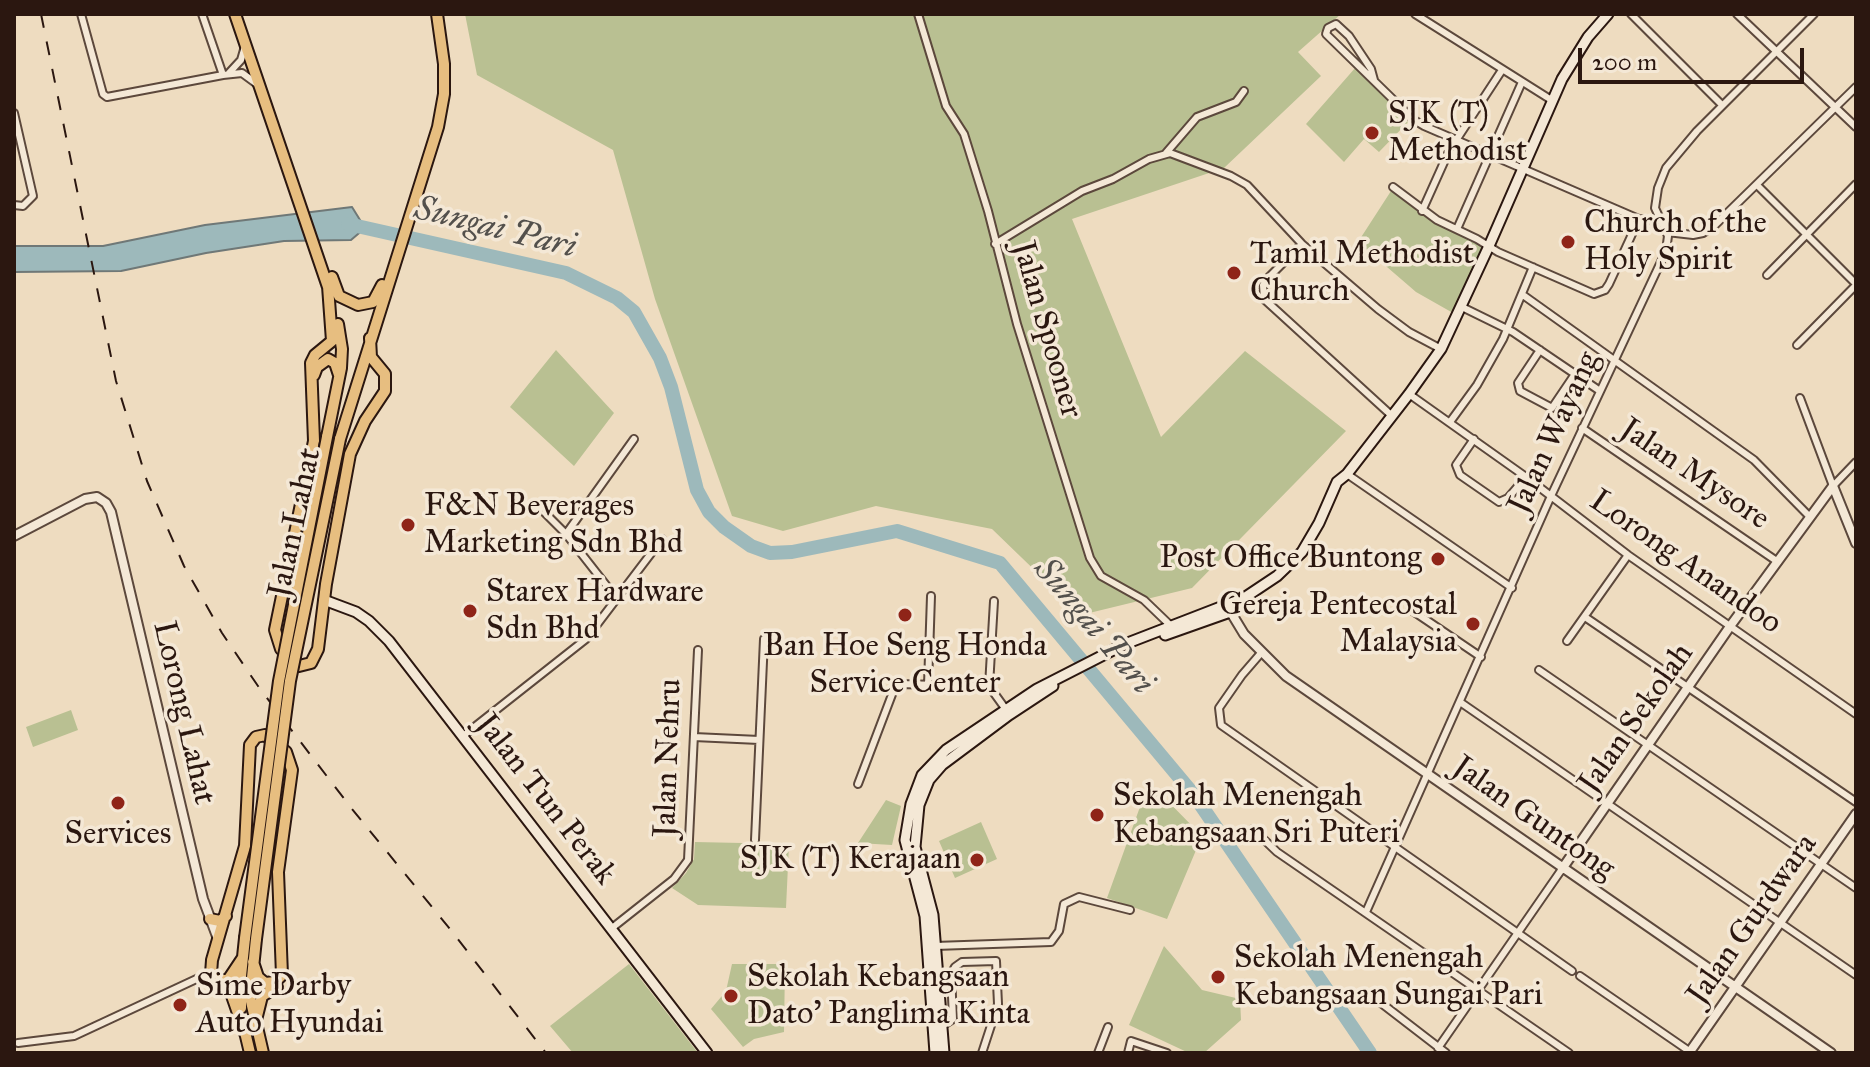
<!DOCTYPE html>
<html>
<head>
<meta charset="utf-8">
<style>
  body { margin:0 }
  #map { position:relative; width:1870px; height:1067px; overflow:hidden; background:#eedcc0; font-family:"IM FELL Great Primer",serif }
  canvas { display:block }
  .frame { position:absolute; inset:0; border:16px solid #2b1710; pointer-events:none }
  .scale { position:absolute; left:1578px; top:48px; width:226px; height:36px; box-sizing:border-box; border:4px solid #2b1710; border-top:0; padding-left:10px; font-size:24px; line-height:28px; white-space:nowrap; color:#2b1710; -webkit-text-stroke:6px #f4e8d6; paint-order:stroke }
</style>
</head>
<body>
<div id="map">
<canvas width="1870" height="1067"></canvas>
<div class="frame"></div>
<div class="scale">200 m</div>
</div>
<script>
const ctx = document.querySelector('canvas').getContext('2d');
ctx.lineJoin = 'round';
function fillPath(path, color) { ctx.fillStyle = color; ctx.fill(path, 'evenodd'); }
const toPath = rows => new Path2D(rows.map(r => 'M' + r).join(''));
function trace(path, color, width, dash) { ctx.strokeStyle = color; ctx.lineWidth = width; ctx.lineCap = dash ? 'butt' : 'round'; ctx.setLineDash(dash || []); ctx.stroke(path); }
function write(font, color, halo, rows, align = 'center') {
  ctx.font = font + ' "IM FELL Great Primer",serif'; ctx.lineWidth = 7; ctx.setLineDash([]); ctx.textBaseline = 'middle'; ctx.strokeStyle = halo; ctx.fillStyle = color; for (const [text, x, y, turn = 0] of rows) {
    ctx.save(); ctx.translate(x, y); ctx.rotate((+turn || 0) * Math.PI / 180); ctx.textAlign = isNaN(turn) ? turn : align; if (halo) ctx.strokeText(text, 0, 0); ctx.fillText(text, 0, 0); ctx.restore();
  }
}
fillPath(toPath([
  [465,14,1341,14,1298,52,1321,76,1224,168,1072,219,1161,437,1245,351,1346,431,1192,588,1081,615,992,529,876,506,783,531,732,516,655,299,613,150,477,75],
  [1356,67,1408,122,1379,152,1364,139,1344,162,1306,124],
  [1391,191,1431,221,1483,247,1453,313,1416,292,1358,242],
  [556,350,614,413,574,466,510,407],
  [71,710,78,730,33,747,26,727],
  [1149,782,1202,836,1167,919,1107,898],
  [886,800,901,806,892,845,858,843],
  [981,822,997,859,955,878,939,841],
  [695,842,789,844,786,908,698,905,672,888,686,873,694,859],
  [1164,946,1202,990,1240,999,1241,1020,1204,1053,1189,1053,1129,1025],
  [629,964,698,1053,573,1053,550,1026],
  [732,964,785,964,784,1032,754,1039,743,1047,711,1009,726,991]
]), '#b9c092');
const water = toPath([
  [352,207,365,228,351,240,284,241,206,253,121,271,14,272,14,246,103,246,205,225,352,207]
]);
fillPath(water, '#9db9bb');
trace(water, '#6f7877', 2);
trace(toPath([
  [348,224,566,273,617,298,634,312,660,358,671,387,697,490,709,512,724,527,751,546,770,553,792,552,897,531,1000,563,1194,795,1370,1053]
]), '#9db9bb', 14);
const minor = toPath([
  [81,14,103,94,107,97,223,75,202,14],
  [918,14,946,106,964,134,988,211,1017,324,1090,558,1101,576,1144,600,1171,626],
  [1415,14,1553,101],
  [1631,14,1722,105],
  [1737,14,1856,127],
  [229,73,241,60,245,46],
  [223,75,242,73,257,84],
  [1374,80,1371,69,1349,36,1336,24,1328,28,1326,34,1414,120,1424,126,1639,219,1659,220],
  [14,113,33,196,23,206,14,205],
  [1166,153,1197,117,1236,102,1244,91],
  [1757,185,1856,284],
  [1393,187,1437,220,1477,239,1498,252,1594,294,1605,290,1609,284,1639,219],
  [1422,211,1449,151,1502,70],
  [1457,229,1522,82],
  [1667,232,1693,235,1703,233,1715,225,1856,87],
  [995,244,1082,191,1113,179,1149,159,1170,153,1231,176,1247,185,1302,244,1378,309,1409,332,1441,349],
  [1302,244,1266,280,1263,285,1264,299,1391,415],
  [1767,275,1856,184],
  [1523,295,1754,460,1809,516],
  [1462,307,1513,332,1600,391],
  [1797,345,1856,285],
  [1540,350,1518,383,1520,391,1552,408,1575,374],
  [1409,394,1526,477,1628,555,1856,714],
  [1800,398,1833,486,1856,462],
  [1450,422,1477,385,1503,339,1533,267],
  [1582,428,1778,562],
  [1474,439,1456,465,1460,475,1499,502,1508,498,1526,477],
  [1347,474,1512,588],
  [545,513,566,534,617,599],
  [566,534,634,439],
  [1410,609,1481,657],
  [1585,617,1856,802],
  [1567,641,1628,555],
  [1261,653,1242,675,1219,708,1221,725,1572,971],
  [1539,670,1856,888],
  [928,685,931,596],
  [989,686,994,601],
  [1460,702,1856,975],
  [463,736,586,639,662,539],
  [694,737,759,740],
  [858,784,896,684,989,686,1007,711],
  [1253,829,1277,852,1569,1053],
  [755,840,764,639],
  [1366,912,1551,496,1666,251,1668,236,1655,208,1658,188,1666,168,1697,131,1814,14],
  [612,928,674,879,688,860,698,650],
  [935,946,1051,942,1059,931,1064,904,1079,897,1130,910],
  [1580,976,1692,1053],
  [1372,996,1446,1053],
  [942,1026,953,1019,951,974,955,967,962,962,996,961,998,1004,982,1053],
  [18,1043,74,1036,205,975],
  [1438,1048,1562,869],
  [1098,1053,1108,1027],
  [1128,1053,1131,1041,1167,1053]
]);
const tertiary = toPath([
  [1833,486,1856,543],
  [14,536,85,499,97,497,106,503,111,512,203,899,218,939],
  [1227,606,1244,634,1286,676,1831,1053],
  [1562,869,1731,625,1833,486],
  [1689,1053,1856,814]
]);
const secondary = toPath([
  [324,600,356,612,369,621,389,641,707,1053],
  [1165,635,1230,612,1244,604],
  [935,1053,925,916,905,840,911,804,922,775,946,750,1037,689,1125,644,1244,598,1277,576,1302,552,1319,523,1337,482,1347,474,1409,394,1441,349,1489,246,1562,79,1588,37,1608,14],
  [944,1053,933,915,915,847,919,805,929,780,942,765,1009,715,1053,686]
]);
const primary = toPath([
  [235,14,330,293],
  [332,277,339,296,358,305,373,302,382,285],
  [328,286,332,341,315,355,311,363,314,441,275,630,281,649,299,666,311,663,318,649,326,584,350,454,365,421,385,391,385,374,371,357,370,338],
  [314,375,317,367,328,359,335,363,339,375],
  [327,437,341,368,342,349,338,324],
  [340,439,438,127,444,94,444,64,437,14],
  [210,919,220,921,226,916],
  [256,939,250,997,263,1053],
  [242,959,228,980,217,980,211,974,212,960,245,846,250,745,256,737,265,735,286,752,292,770,278,872,282,975,275,982,265,983,258,977,253,962],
  [216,985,231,993,246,1036],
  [241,1008,241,976,245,938],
  [255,1024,262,996,277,987],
  [245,1032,250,1053]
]);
trace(minor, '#5c483c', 10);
trace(tertiary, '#5c483c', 12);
trace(secondary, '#2b1710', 13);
trace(primary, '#2b1710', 14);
trace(minor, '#f4e8d6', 6);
trace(tertiary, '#f4e8d6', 8);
trace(secondary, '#f4e8d6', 9);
trace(primary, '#e7be80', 10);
trace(toPath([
  [41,14,116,381,147,481,184,566,222,633,260,689,352,809,450,929,546,1053]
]), '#2b1710', 2, [14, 14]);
const primaryBridge = toPath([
  [245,938,279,681,327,437],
  [256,939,290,681,340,439]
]);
trace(primaryBridge, '#2b1710', 14, []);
trace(primaryBridge, '#e7be80', 10);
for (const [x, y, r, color] of [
  [1372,133,8,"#8f2418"],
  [1568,242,8,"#8f2418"],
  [1234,273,8,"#8f2418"],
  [408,525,8,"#8f2418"],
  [1438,559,8,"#8f2418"],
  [470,611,8,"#8f2418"],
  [905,615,8,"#8f2418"],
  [1473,624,8,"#8f2418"],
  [118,803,8,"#8f2418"],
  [1097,815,8,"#8f2418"],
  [977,860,8,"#8f2418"],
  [1218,977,8,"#8f2418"],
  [731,996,8,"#8f2418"],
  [180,1005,8,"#8f2418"]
]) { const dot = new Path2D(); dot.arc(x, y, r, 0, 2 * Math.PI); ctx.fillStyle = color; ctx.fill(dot); trace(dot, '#f4e8d6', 3); }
write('32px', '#2b1710', '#f4e8d6', [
  ["SJK (T)",1388,115],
  ["Methodist",1388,152],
  ["Church of the",1584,224],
  ["Holy Spirit",1584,261],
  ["Tamil Methodist",1250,255],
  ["Church",1250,292],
  ["F&N Beverages",424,507],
  ["Marketing Sdn Bhd",424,544],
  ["Post Office Buntong",1422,559,"right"],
  ["Starex Hardware",486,593],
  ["Sdn Bhd",486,630],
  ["Gereja Pentecostal",1457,606,"right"],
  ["Malaysia",1457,643,"right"],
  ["Ban Hoe Seng Honda",905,647,"center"],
  ["Service Center",905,684,"center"],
  ["Sekolah Menengah",1113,797],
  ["Kebangsaan Sri Puteri",1113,834],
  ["Services",118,835,"center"],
  ["SJK (T) Kerajaan",961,860,"right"],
  ["Sekolah Menengah",1234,959],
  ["Kebangsaan Sungai Pari",1234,996],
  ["Sekolah Kebangsaan",747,978],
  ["Dato' Panglima Kinta",747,1015],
  ["Sime Darby",196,987],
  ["Auto Hyundai",196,1024]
], 'left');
write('32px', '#2b1710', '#f4e8d6', [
  ["Jalan Spooner",1046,330,74],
  ["Jalan Wayang",1555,433,-65],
  ["Jalan Mysore",1694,475,34],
  ["Jalan Lahat",296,523,-78],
  ["Lorong Anandoo",1685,563,35],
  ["Lorong Lahat",183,713,77],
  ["Jalan Sekolah",1637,719,-55],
  ["Jalan Nehru",669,758,-88],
  ["Jalan Tun Perak",545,800,52],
  ["Jalan Guntong",1533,819,35],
  ["Jalan Gurdwara",1753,920,-55]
]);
write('italic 34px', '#53504c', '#f4e8d6', [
  ["Sungai Pari",495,229,14],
  ["Sungai Pari",1093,627,50]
]);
</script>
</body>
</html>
